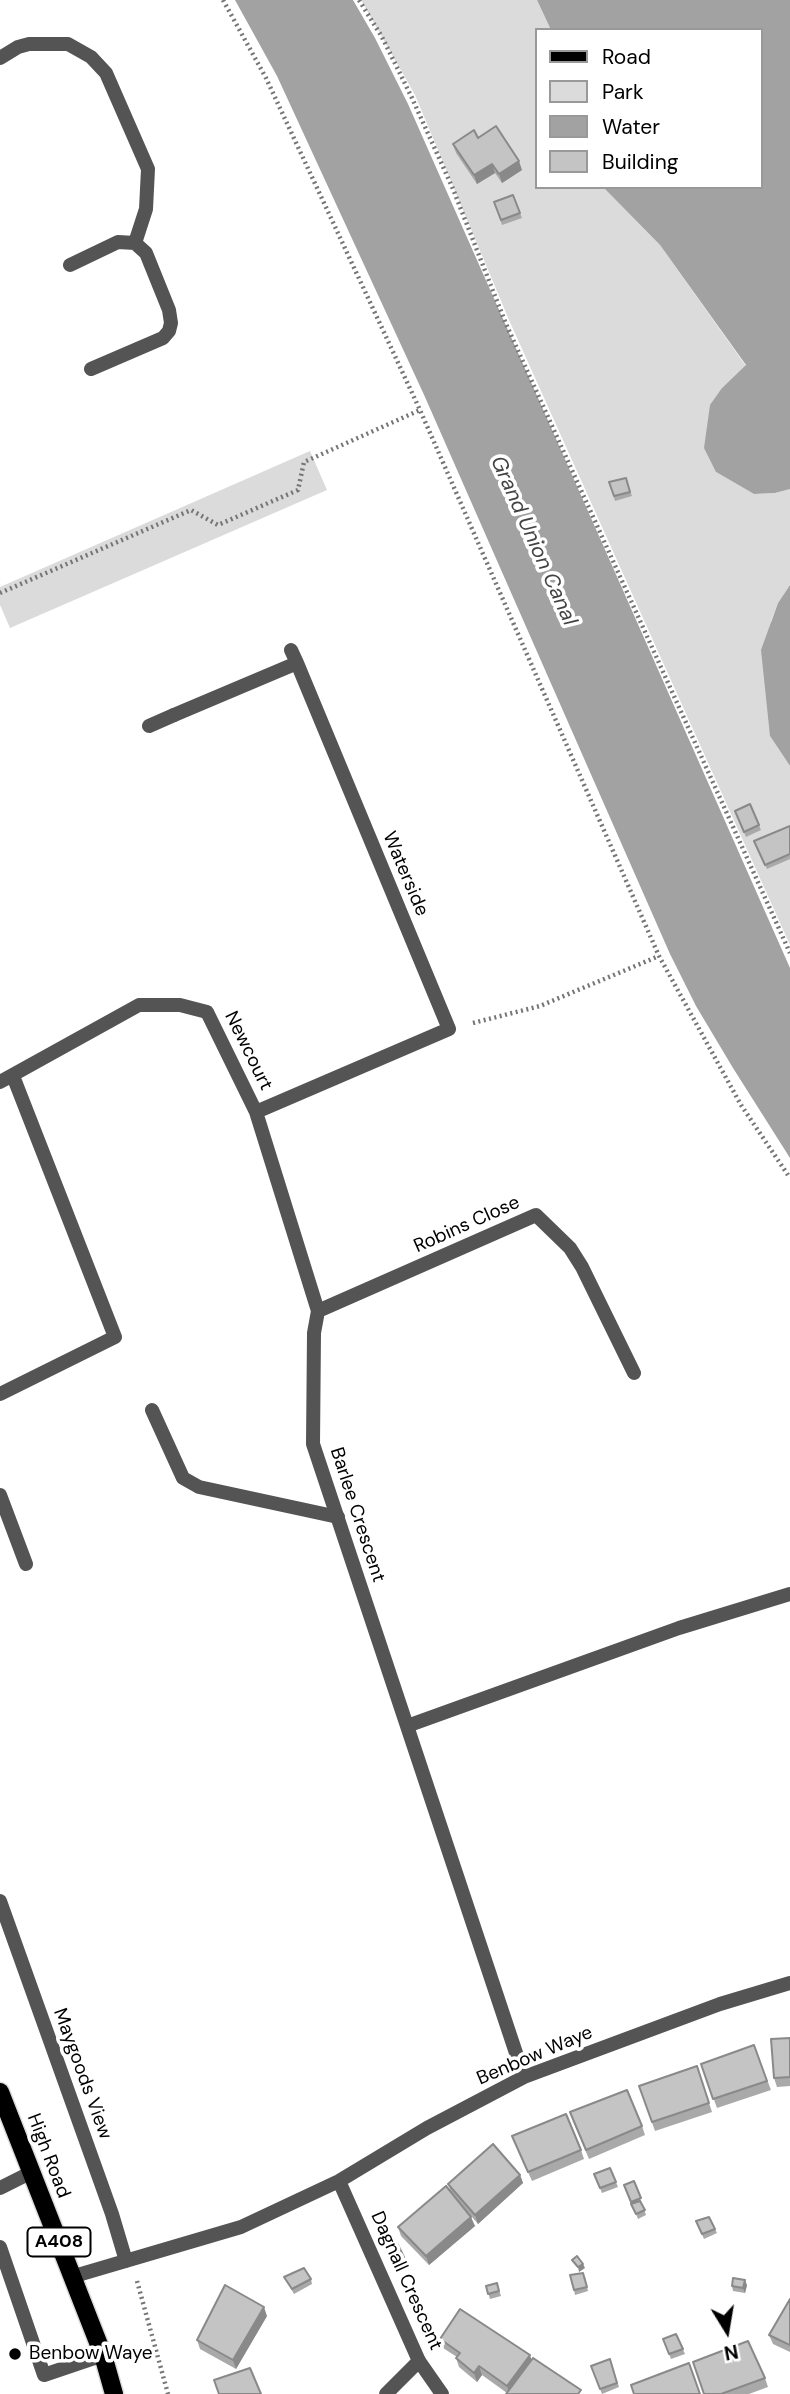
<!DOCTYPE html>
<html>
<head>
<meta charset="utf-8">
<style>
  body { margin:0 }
  #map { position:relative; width:790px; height:2394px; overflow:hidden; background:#fff; font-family:"DM Sans",sans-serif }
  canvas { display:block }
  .legend { position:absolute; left:535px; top:28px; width:228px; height:161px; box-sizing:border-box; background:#fff; border:2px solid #999; margin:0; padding:9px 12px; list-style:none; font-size:21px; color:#000 }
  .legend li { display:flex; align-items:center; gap:14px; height:35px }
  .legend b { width:35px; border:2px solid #999 }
  .north { position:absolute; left:692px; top:2296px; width:70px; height:70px; -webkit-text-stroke:5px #fff; paint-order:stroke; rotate:169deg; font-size:19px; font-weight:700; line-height:28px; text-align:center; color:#000 }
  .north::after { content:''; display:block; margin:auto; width:24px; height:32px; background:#000; clip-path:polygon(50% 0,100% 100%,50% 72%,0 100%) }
</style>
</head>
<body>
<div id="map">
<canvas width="790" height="2394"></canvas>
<ul class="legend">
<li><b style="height:9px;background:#000"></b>Road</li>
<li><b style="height:19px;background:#dbdbdb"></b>Park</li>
<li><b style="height:19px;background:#a2a2a2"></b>Water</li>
<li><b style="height:19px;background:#c4c4c4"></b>Building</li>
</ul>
<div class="north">N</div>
</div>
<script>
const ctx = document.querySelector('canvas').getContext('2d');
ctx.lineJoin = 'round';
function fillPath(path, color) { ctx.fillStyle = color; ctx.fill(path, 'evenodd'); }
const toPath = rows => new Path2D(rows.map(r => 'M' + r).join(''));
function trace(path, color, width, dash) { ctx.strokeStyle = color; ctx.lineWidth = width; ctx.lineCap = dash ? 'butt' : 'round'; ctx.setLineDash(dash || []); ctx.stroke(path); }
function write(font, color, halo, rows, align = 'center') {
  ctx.font = font + ' "DM Sans",sans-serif'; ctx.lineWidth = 7; ctx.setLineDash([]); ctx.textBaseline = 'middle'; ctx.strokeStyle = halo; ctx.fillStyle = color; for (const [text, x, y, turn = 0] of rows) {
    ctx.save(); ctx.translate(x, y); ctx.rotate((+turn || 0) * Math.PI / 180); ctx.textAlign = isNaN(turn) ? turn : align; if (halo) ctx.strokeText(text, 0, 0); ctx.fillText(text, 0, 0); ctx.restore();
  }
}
fillPath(toPath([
  [361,0,537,0,551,30,536,30,536,187,603,187,660,245,746,366,722,388,716,472,754,494,775,493,790,489,790,585,778,603,771,621,770,736,790,766,790,945,509,320,415,95],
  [310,451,327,490,10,628,0,605,0,587]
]), '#dbdbdb');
fillPath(toPath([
  [235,0,353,0,375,38,408,104,790,968,790,1158,733,1068,696,1006,670,954,425,397,277,76],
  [537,0,790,0,790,489,775,493,754,494,716,472,704,448,710,405,722,388,746,365,660,245,603,187,760,187,760,30,551,30],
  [790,585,790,766,770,736,761,650,778,603]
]), '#a2a2a2');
const primary = toPath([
  [0,2092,103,2355,114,2394]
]);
trace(primary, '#dbdbdb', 21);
trace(toPath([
  [223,0,266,78,420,410,659,956,741,1105,790,1178],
  [359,0,382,37,412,98,453,189,506,324,790,953],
  [0,593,191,510,218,525,298,490,304,462,420,410],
  [473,1023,540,1006,659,956],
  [137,2281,168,2394]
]), '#767676', 4.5, [2, 3.5]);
trace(toPath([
  [149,726,174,715],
  [152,1410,183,1478,199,1487,338,1517],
  [0,1495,26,1564],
  [386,2394,419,2361]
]), '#545454', 14);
trace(toPath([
  [0,58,18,47,29,44,68,44,91,57,106,73,148,169,146,209,135,243],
  [70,265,118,242,135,243,146,253,169,310,171,323,169,331,163,338,91,369],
  [291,650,297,663],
  [174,715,297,663,449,1029,256,1112],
  [0,1082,139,1005,180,1005,207,1012,256,1112,318,1311,314,1333,313,1444,524,2077],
  [318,1311,536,1215,570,1248,582,1267,634,1373],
  [0,1394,115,1337,13,1076],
  [407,1726,679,1628,790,1594],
  [0,1901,112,2214,126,2261],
  [339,2181,419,2361,442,2394],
  [0,2188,32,2172],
  [0,2247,44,2375,103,2355],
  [71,2277,241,2227,339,2181,427,2128,524,2077,720,2004,790,1983]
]), '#545454', 14);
trace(primary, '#000', 18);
fillPath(toPath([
  [478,138,522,170,502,183,495,173,477,184,456,153,453,144],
  [513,195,522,218,502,225,494,202],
  [626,478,632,496,615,501,609,482],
  [750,804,761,830,746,837,735,811],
  [790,826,790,859,767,869,754,841],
  [790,2038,790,2086,777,2087,774,2078],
  [754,2045,771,2090,717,2108,701,2064],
  [697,2066,712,2112,655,2131,639,2086],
  [573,2121,642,2126,645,2135,589,2159],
  [512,2136,581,2150,584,2159,532,2181],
  [610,2168,618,2187,602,2193,594,2174],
  [520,2175,523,2183,478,2224,455,2197,475,2226,429,2265,401,2236,398,2227,451,2192,448,2184],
  [634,2181,646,2215,638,2219,624,2185],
  [696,2221,715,2229,717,2233,704,2239],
  [385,2247,404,2257,406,2262,394,2266],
  [284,2277,311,2279,312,2284,294,2294],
  [585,2277,588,2291,575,2295,574,2290],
  [497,2283,501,2296,490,2299,486,2286],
  [747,2285,745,2293,733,2291,732,2286],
  [790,2299,790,2352,773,2344,769,2335],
  [267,2316,236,2369,200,2349,197,2340],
  [676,2334,685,2354,671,2359,663,2339],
  [440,2339,530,2355,507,2393,482,2375,477,2382,459,2367,456,2358,457,2357,443,2348],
  [610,2359,619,2387,602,2394,591,2366],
  [765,2378,768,2387,749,2394,704,2394]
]), '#a9a9a9');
fillPath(toPath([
  [519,161,522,170,502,183,499,174],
  [492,164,495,173,477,184,474,175],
  [520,2175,523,2183,478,2224,475,2215],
  [471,2217,475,2226,429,2265,426,2256],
  [583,2264,585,2268,579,2272,578,2267],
  [745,2280,747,2285,745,2293,743,2288],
  [264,2307,267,2316,236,2369,233,2360],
  [530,2355,533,2364,510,2394,507,2386],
  [479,2366,482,2375,477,2382,474,2373]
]), '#898989');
const building = toPath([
  [496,126,519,161,499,174,492,164,474,175,453,144,474,130,478,138,496,126],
  [513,195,520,213,501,220,494,202,513,195],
  [626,478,630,492,614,496,609,482,626,478],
  [750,804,759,825,744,832,735,811,750,804],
  [790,826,790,854,765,865,754,841,790,826],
  [790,2038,790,2077,774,2078,771,2039,790,2038],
  [754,2045,767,2081,713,2099,701,2064,754,2045],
  [697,2066,709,2103,652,2122,639,2086,697,2066],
  [627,2090,642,2126,586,2150,570,2112,627,2090],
  [566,2114,581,2150,528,2172,512,2136,566,2114],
  [493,2144,520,2175,475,2215,448,2184,493,2144],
  [610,2168,616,2182,600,2188,594,2174,610,2168],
  [634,2181,641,2198,631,2202,624,2185,634,2181],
  [446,2186,471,2217,426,2256,398,2227,446,2186],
  [640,2201,645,2210,636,2214,631,2204,640,2201],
  [709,2217,715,2229,702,2234,696,2221,709,2217],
  [397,2243,404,2257,393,2261,385,2247,397,2243],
  [577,2256,583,2264,578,2267,572,2260,577,2256],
  [304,2268,311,2279,292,2289,284,2277,304,2268],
  [583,2273,587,2287,574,2290,570,2275,583,2273],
  [733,2278,745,2280,743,2288,732,2286,733,2278],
  [497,2283,499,2291,488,2294,486,2286,497,2283],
  [225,2285,264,2307,233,2360,197,2340,225,2285],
  [790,2299,790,2345,769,2335,790,2299],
  [460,2309,530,2355,507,2386,479,2366,474,2373,456,2358,460,2353,440,2339,460,2309],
  [676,2334,683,2349,669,2354,663,2339,676,2334],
  [748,2341,765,2378,721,2394,704,2394,693,2362,748,2341],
  [533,2358,581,2390,578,2394,506,2394,533,2358],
  [610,2359,617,2383,600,2389,591,2366,610,2359],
  [689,2363,700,2394,634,2394,631,2385,689,2363],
  [250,2368,261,2394,219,2394,214,2380,250,2368]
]);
fillPath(building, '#c4c4c4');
trace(building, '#898989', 2);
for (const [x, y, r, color] of [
  [15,2354,7,"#000"]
]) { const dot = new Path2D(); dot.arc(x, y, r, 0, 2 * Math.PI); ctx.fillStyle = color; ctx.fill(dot); trace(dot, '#fff', 2.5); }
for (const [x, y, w] of [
  [59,2242,63]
]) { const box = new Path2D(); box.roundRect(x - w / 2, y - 14.5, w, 29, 5); ctx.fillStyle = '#fff'; ctx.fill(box); trace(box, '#000', 2); }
write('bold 18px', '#000', null, [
  ["A408",59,2242]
]);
write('19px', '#000', '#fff', [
  ["Waterside",405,874,67],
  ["Newcourt",248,1051,64],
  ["Robins Close",467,1225,-24],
  ["Barlee Crescent",357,1515,72],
  ["Benbow Waye",535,2056,-23],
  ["Maygoods View",82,2074,70],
  ["High Road",48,2156,69],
  ["Dagnall Crescent",406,2281,66]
]);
write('19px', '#000', '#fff', [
  ["Benbow Waye",29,2354]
], 'left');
write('italic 21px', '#434343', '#fff', [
  ["Grand Union Canal",533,541,66]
]);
</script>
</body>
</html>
